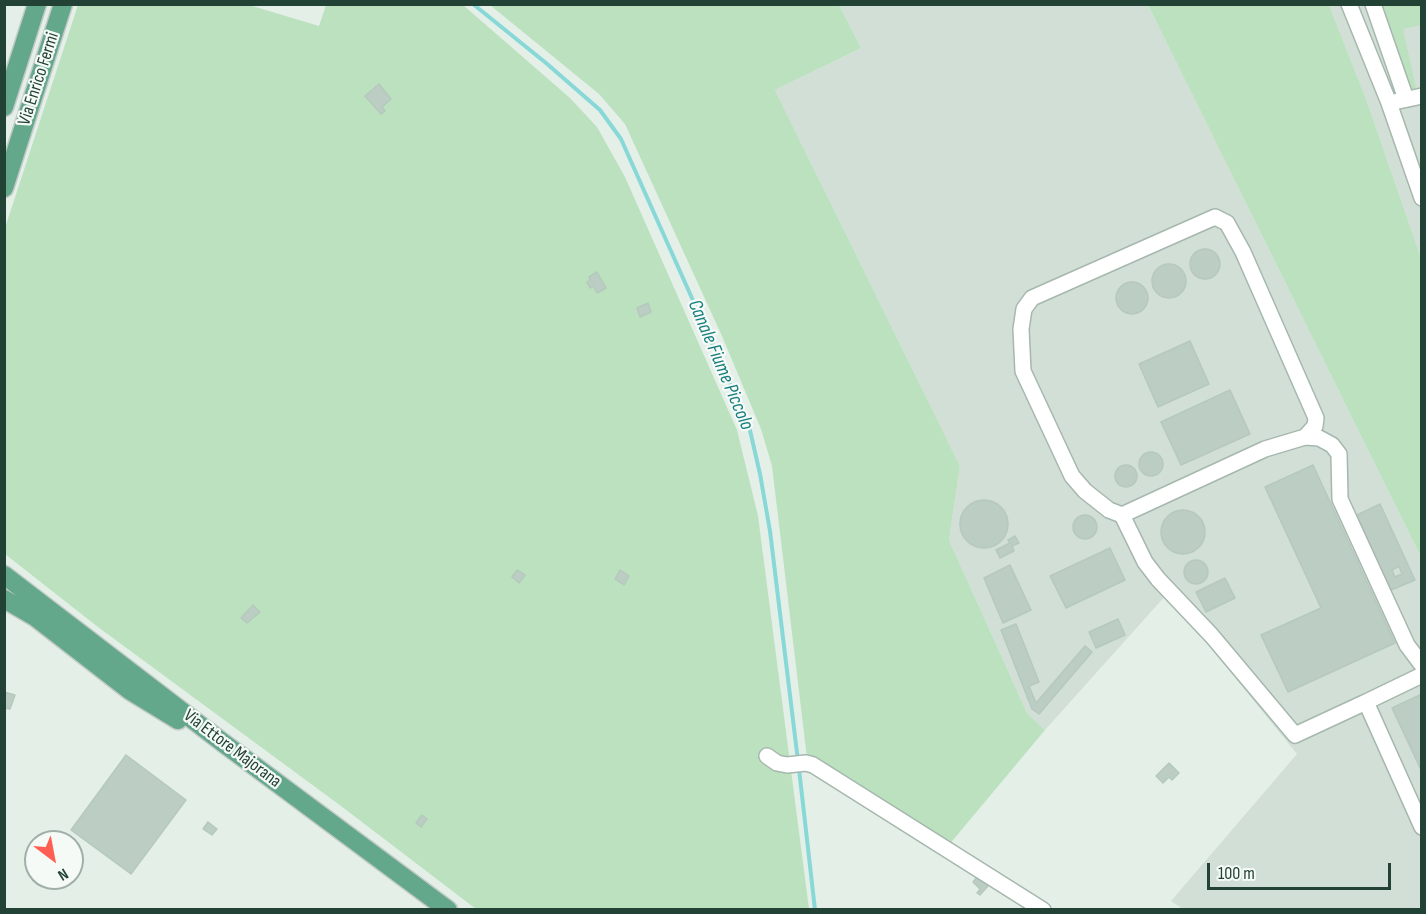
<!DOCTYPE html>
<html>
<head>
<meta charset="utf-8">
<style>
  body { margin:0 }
  #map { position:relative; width:1426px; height:914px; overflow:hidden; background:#e4efe8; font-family:"Sofia Sans Condensed",sans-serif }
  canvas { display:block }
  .frame { position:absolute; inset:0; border:6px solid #214234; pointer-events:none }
  .north { position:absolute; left:24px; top:830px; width:60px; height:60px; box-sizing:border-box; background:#f5faf7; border:2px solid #a0b0a9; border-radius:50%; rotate:148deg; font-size:16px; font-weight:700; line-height:24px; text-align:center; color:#214234 }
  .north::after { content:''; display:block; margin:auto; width:21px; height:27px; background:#fe5f52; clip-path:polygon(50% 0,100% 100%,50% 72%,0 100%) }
  .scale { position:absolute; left:1207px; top:863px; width:184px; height:27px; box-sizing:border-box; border:3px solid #214234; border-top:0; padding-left:8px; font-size:18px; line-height:21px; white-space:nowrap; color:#214234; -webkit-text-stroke:4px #f5faf7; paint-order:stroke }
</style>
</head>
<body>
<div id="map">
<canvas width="1426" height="914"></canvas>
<div class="frame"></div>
<div class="north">N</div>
<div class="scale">100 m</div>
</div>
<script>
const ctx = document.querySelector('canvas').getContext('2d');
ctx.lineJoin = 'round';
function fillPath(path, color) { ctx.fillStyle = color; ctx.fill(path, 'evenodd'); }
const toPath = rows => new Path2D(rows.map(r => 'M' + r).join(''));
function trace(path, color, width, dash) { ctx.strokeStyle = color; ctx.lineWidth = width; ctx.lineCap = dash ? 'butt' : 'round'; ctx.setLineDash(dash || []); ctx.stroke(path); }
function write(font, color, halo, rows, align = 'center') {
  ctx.font = font + ' "Sofia Sans Condensed",sans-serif'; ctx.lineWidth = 4.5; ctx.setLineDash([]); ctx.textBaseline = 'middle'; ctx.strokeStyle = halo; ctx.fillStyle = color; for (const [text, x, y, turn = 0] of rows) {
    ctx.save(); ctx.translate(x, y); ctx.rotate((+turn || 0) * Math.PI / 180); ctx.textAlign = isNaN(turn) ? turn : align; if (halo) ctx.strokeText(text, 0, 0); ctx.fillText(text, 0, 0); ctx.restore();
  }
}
fillPath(toPath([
  [839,5,1148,5,1421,557,1421,909,1184,910,1171,901,1297,754,1167,594,1045,730,1027,713,949,540,960,466,775,90,861,48],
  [1329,5,1421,5,1421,258,1366,99]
]), '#d2dfd7');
fillPath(toPath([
  [78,5,249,5,319,26,326,5,463,5,570,98,597,127,625,177,737,430,758,516,809,909,476,909,341,806,98,627,5,554,5,228],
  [490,5,839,5,861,48,775,90,960,466,949,540,1027,713,1045,730,948,846,807,758,772,466,761,429,722,336,625,124,599,94],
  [1148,5,1329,5,1366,99,1421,258,1421,557],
  [1380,5,1421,5,1421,25,1403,29,1416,88,1408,90]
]), '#bbe1bf');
trace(toPath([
  [473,4,546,63,600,110,621,139,749,426,760,474,770,531,798,761],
  [799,769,815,910]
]), '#87d8d7', 4);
const building = toPath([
  [379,84,391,99,382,107,385,111,381,114,365,96,379,84],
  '1190 264a15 15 0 1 1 30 0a15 15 0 1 1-30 0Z',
  '1152 281a17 17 0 1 1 34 0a17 17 0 1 1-34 0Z',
  [597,272,606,288,597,293,593,286,590,288,587,282,590,280,589,277,597,272],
  '1116 298a16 16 0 1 1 32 0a16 16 0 1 1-32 0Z',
  [648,303,651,312,640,317,637,308,648,303],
  [1190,341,1209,384,1158,407,1139,364,1190,341],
  [1230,390,1250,434,1181,465,1161,422,1230,390],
  '1139 464a12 12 0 1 1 24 0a12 12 0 1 1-24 0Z',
  '1115 476a11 11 0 1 1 22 0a11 11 0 1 1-22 0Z',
  [1313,465,1395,643,1288,692,1261,635,1321,608,1265,487,1313,465],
  '960 524a24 24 0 1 1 48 0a24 24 0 1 1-48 0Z',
  [1380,504,1415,580,1389,591,1355,516,1380,504],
  '1161 532a22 22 0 1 1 44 0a22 22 0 1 1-44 0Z',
  '1073 527a12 12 0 1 1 24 0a12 12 0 1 1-24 0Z',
  [1015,536,1019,543,1012,546,1014,551,1000,558,996,550,1010,543,1008,540,1015,536],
  [1110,548,1125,580,1066,608,1050,576,1110,548],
  '1184 572a12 12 0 1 1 24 0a12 12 0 1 1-24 0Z',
  [1010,565,1031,610,1003,623,984,578,1010,565],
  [1399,566,1402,574,1395,577,1392,570,1399,566],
  [517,570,525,575,519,583,512,577,517,570],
  [620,570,629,576,624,585,615,579,620,570],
  [1225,578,1235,598,1206,612,1196,592,1225,578],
  [253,605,260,612,247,623,241,618,253,605],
  [1118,619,1125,635,1096,648,1089,632,1118,619],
  [1016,624,1039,682,1029,686,1036,703,1085,646,1092,652,1039,714,1032,709,1001,630,1016,624],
  [4,692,15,695,10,709,4,708,4,692],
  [1422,694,1422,772,1392,708,1422,694],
  [126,755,186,800,131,874,71,830,126,755],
  [1169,763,1179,773,1172,780,1169,777,1163,783,1156,776,1169,763],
  [422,815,427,819,421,827,416,823,422,815],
  [208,822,217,829,212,835,203,829,208,822],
  [977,877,988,886,980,895,977,893,980,889,973,882,977,877]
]);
fillPath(building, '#bccdc3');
trace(building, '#b5c9bd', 1.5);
const minor = toPath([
  [1349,4,1389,103],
  [1373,4,1406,99],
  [1422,96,1389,103,1422,198],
  [1305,437,1315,426,1316,418,1243,252,1227,223,1215,217,1032,298,1024,309,1021,329,1023,371,1072,476,1085,491,1109,510,1122,515,1265,449,1305,437,1319,438,1332,445,1339,454,1340,499,1407,645,1422,665],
  [1122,515,1145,562,1158,579,1212,636,1295,735,1366,702,1422,827],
  [1366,702,1422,675],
  [767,756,777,763,787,765,806,763,813,765,1043,910]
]);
const major = toPath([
  [4,107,37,4],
  [4,188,63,4],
  [4,575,222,742,448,910],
  [4,599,35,617,129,690,178,720]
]);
trace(minor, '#a6b8ae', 18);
trace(major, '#c1cac6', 21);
trace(minor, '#fff', 15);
trace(major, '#64a88b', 18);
write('18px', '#214234', '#f5faf7', [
  ["Via Enrico Fermi",39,79,-72],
  ["Via Ettore Majorana",232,749,37]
]);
write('italic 20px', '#157f7e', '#f5faf7', [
  ["Canale Fiume Piccolo",720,365,67]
]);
</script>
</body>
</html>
